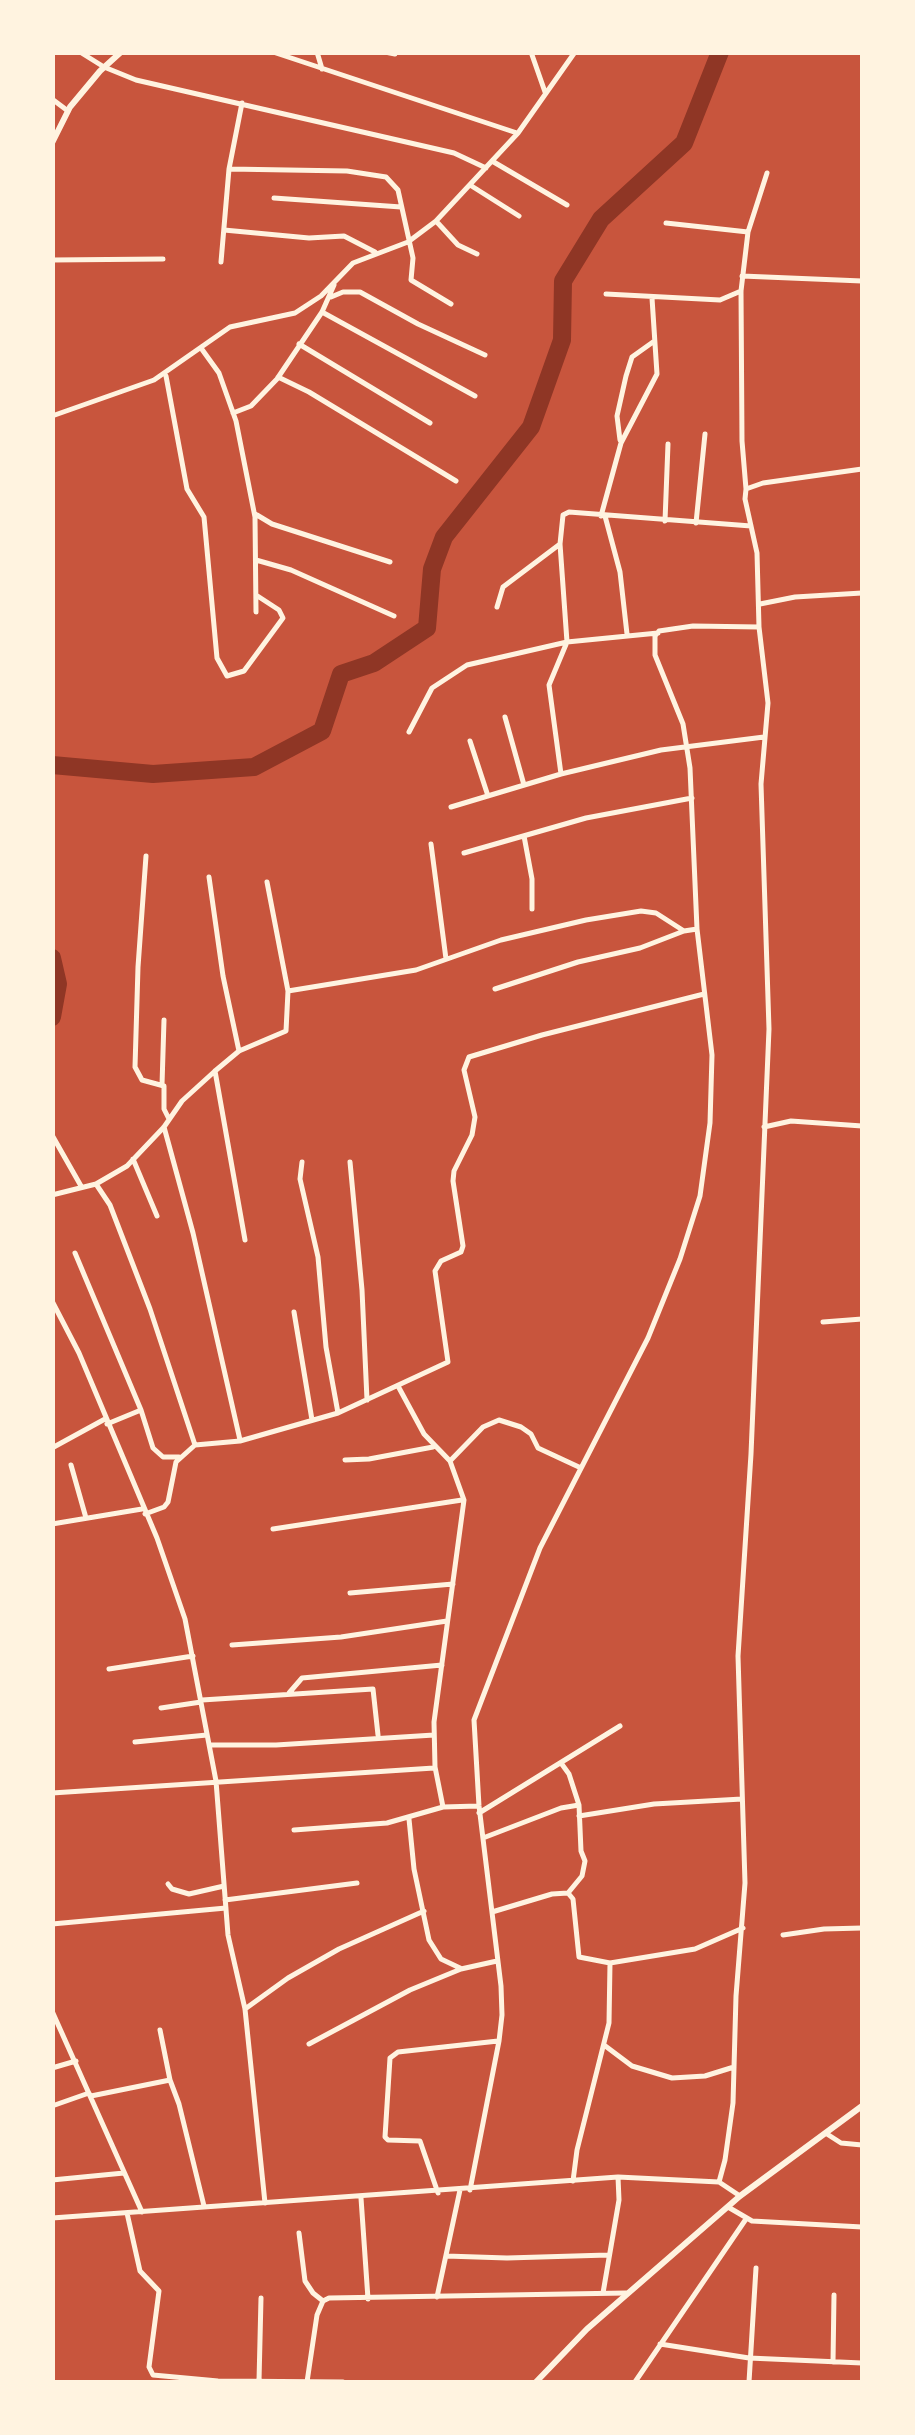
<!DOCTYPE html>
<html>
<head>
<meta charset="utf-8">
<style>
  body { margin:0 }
  #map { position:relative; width:915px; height:2435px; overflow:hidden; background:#c8553d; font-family:Commissioner,sans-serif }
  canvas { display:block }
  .frame { position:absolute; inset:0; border:55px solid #fff3e0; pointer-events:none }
</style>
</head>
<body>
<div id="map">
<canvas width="915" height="2435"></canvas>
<div class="frame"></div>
</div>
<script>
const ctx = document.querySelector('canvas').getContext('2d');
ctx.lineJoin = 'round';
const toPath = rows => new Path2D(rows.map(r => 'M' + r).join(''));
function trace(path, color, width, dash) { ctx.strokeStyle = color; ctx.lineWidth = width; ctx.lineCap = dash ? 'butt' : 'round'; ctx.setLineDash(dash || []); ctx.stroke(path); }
trace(toPath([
  [52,765,153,774,254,767,322,731,341,674,374,663,427,628,432,569,444,537,531,427,562,340,563,281,601,219,684,143,720,52],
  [52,958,58,984,52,1017]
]), '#8f3625', 18);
trace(toPath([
  [80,52,104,67,136,80,454,153,486,168],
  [273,52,517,133],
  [317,52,322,69],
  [385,52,395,54],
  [531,52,545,92],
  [52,99,68,111],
  [492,161,567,205],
  [229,169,347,171,386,177,398,190,413,258,411,280,451,304],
  [470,185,519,216],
  [274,198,401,207],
  [436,221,458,245,477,254],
  [666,223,748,232],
  [224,230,309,238,344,236,375,252],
  [52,260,163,259],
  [221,262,229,169,242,103],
  [742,276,862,281],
  [606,294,720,300,741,291],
  [331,297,343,292,360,292,418,324,485,355],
  [322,312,475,396],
  [299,344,430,423],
  [201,348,219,373,236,421,255,517,256,612],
  [166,376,187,489,204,517,217,658,227,676,244,671,283,618,279,610,256,595],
  [278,377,309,392,456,481],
  [233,413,251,406,277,379,322,312,334,285],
  [52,416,154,380,230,327,295,313,321,296,353,263,408,242,436,221,518,133,575,52],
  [620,440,617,416,626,376,632,357,653,342],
  [746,489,742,441,741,291,748,232,767,173],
  [257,515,272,524,390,562],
  [601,516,621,443,657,374,652,298],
  [605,516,620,572,627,634],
  [665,521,668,444],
  [696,523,705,434],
  [256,560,291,570,394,616],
  [760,604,795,597,862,593],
  [497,607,503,587,560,544],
  [505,717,524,785],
  [409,732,432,688,467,665,567,642,658,633],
  [470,741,488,796],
  [561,774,549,685,567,642,560,544,563,515,569,512,751,526],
  [451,807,561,774,661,750,764,737],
  [524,836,532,879,532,909],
  [431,844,446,959],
  [464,853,586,818,692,798],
  [146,856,138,967,135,1067,142,1080,164,1086,164,1109,169,1119],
  [209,877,223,976,239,1051],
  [495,989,578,962,640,948,684,931],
  [288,991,416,970,501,940,586,920,641,911,656,913,684,931,697,929],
  [215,1071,245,1240],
  [162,1085,164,1020],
  [164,1127,193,1233,240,1440],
  [764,1127,791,1121,862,1126],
  [52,1135,81,1186],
  [133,1159,157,1216],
  [302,1162,300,1179,318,1257,326,1347,338,1413],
  [350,1162,362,1290,367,1400],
  [96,1184,110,1205,150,1309,195,1445],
  [52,1195,96,1184,127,1166,164,1127,182,1101,215,1071,239,1051,286,1031,288,991,267,882],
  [75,1253,141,1410,153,1448,163,1457,179,1457],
  [52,1301,79,1353,157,1538,185,1619,216,1781,228,1935,245,2009,265,2203],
  [294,1312,312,1420],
  [823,1322,862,1319],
  [398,1386,424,1434,450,1461,464,1500,434,1722,435,1767,443,1807],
  [107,1424,141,1410],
  [52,1448,105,1419],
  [345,1460,369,1459,433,1447],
  [450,1461,483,1427,499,1420,521,1427,531,1434,538,1448,581,1468],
  [71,1465,86,1518],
  [145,1514,164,1507,168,1502,176,1462,195,1445,240,1441,338,1413,448,1362,435,1271,441,1261,461,1252,463,1246,453,1181,454,1171,472,1135,475,1117,464,1070,469,1057,542,1035,704,994],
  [52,1524,142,1509],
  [273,1529,462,1500],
  [350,1593,453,1584],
  [232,1645,341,1637,447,1621],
  [109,1669,193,1656],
  [289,1693,302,1678,442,1665],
  [202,1700,373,1689,378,1735],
  [161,1708,201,1702],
  [135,1742,207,1735],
  [210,1745,276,1745,434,1735],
  [561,1763,569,1774,579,1805,581,1851,585,1861,582,1876,568,1893],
  [52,1793,434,1768],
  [479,1813,620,1726],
  [579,1816,654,1804,742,1799],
  [409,1819,414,1869,429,1940,441,1959,460,1968],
  [294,1830,387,1823,443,1807,478,1806],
  [483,1838,561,1808,579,1805],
  [168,1884,172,1889,189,1894,224,1886],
  [225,1900,357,1883],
  [492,1912,552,1894,568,1893,573,1899,579,1957,610,1963,695,1949,743,1928],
  [52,1924,226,1908],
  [783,1935,824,1929,862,1928],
  [245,2009,288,1978,339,1949,424,1911],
  [52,2011,142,2212],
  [160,2030,170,2080,179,2104,204,2206],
  [309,2044,410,1990,461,1969,497,1961],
  [604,2045,632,2066,672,2078,705,2076,734,2067],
  [52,2068,76,2061],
  [91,2096,170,2080],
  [52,2106,89,2093],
  [827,2134,841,2143,862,2145],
  [52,2180,124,2173],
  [573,2181,577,2150,609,2023,610,1963],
  [719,2182,725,2160,733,2103,736,1996,745,1883,738,1656,751,1454,769,1029,761,784,768,703,759,627,757,553,745,499,746,489,763,483,862,469],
  [470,2190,499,2041,502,2015,501,1986,479,1806,474,1720,540,1548,648,1338,680,1259,700,1196,710,1123,712,1055,697,929,690,768,683,724,655,655,655,636,659,631,693,626,759,627],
  [438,2193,420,2141,388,2140,385,2137,390,2058,398,2052,498,2041],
  [361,2198,368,2299],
  [728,2207,752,2221,862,2227],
  [127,2213,140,2271,159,2291,149,2367,153,2375,218,2381,343,2382],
  [52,2218,618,2177,719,2182,740,2196],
  [299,2233,305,2281,313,2293,323,2301],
  [446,2256,507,2258,608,2255],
  [603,2293,619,2200,618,2177],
  [437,2297,460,2190],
  [660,2344,749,2358,862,2363],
  [833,2362,834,2295],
  [259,2381,261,2298],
  [307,2382,317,2315,323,2301,329,2298,626,2293],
  [635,2382,746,2219],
  [749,2382,756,2268]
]), '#fff3e0', 5);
trace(toPath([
  [52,143,70,107,100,71,121,52],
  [536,2382,587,2329,740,2196,862,2106]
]), '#fff3e0', 6);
</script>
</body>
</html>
